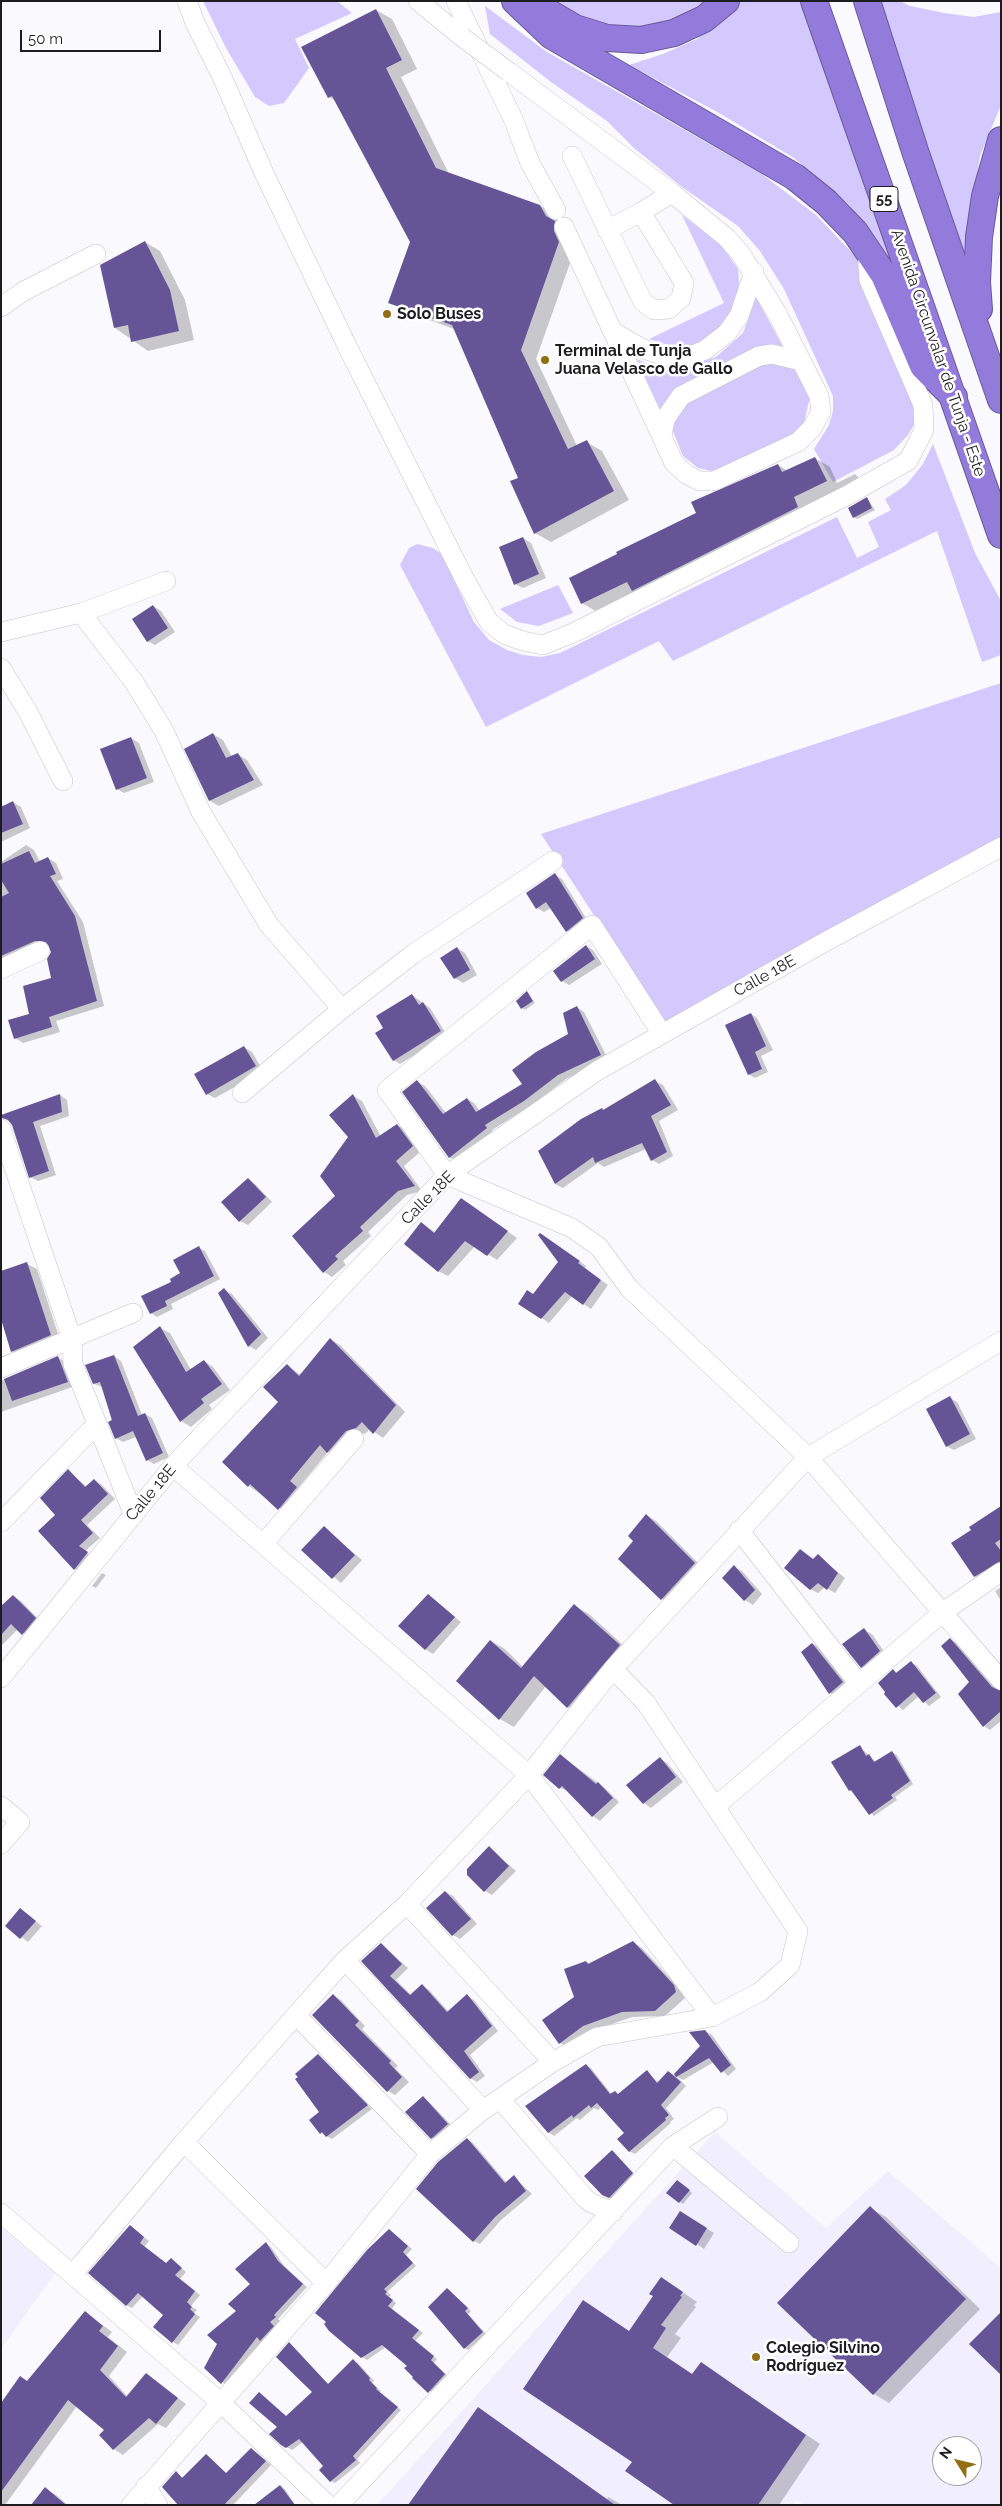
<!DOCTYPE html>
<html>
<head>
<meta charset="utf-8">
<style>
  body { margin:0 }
  #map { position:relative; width:1002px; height:2506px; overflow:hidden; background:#faf9fe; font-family:Raleway,sans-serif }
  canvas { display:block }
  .frame { position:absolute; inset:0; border:2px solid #1d1c1f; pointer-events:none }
  .north { position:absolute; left:932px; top:2436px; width:50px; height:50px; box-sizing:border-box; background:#fff; border:1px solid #a5a4a5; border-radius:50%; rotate:306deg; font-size:14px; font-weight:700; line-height:20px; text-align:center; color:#1d1c1f }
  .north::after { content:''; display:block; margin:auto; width:18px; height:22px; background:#936e15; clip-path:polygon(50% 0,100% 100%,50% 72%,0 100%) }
  .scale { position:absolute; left:20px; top:30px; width:141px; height:22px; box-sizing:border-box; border:2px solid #1d1c1f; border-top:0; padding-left:6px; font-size:15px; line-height:18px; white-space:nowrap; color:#1d1c1f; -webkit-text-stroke:4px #fff; paint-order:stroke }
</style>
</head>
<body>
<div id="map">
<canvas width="1002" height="2506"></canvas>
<div class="frame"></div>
<div class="north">N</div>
<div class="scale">50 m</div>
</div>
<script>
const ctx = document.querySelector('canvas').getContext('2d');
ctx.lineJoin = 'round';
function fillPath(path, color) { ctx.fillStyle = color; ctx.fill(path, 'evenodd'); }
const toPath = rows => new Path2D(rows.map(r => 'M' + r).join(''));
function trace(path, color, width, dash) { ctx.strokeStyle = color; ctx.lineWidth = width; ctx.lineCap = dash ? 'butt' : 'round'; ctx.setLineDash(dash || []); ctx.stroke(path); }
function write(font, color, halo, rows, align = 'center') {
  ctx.font = font + ' Raleway,sans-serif'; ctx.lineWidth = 5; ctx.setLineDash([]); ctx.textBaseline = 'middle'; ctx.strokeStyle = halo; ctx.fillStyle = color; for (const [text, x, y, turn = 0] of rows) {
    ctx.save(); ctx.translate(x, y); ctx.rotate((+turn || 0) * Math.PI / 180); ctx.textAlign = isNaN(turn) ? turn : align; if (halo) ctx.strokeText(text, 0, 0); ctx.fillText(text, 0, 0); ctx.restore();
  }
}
fillPath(toPath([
  [715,2132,826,2228,888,2171,1001,2268,1001,2502,997,2505,804,2505,796,2500,793,2505,377,2505],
  [942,2446,972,2446,972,2476,942,2476],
  [1,2227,55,2273,1,2349]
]), '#f1effe');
fillPath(toPath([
  [203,1,337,1,352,13,295,39,309,68,284,103,269,106,255,97,226,48],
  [545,1,704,1,677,23,600,32],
  [737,1,800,1,890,260,848,204,794,158,719,113,629,65,663,54,697,39,727,13],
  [867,1,900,1,910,6,944,13,974,17,1001,12,1001,105,980,156,964,253],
  [485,6,547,52,759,172,816,215,858,259,915,404,916,421,908,435,894,450,833,482,814,449,829,425,833,411,833,396,784,289,760,251,738,226,682,187,634,148,607,121,551,82,490,34],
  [682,215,722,246,738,269,739,283,738,293,727,323,695,347,678,348,649,339,724,303],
  [756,297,785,351,682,385,668,398,661,412,637,359,652,366,670,368,691,365,716,357,743,333],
  [772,361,785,363,797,370,810,397,804,423,794,433,726,467,711,471,698,468,683,456,672,429,675,413,689,398,756,366],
  [933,444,975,553,1001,601,1001,655,982,662,937,531,673,661,659,641,486,727,400,565,409,548,417,544,433,548,442,554,474,622,489,640,507,650,523,655,541,657,560,653,837,517,857,558,879,547,868,522,891,510,885,499,906,485,923,464],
  [558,585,573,613,539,626,517,622,500,609],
  [1001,683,1001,840,665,1024,541,834]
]), '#d3c9fd');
fillPath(toPath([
  [376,10,392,19,417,69,401,77,449,174,540,206,556,215,574,252,536,359,577,446,586,442,602,451,629,500,551,542,535,533,519,478,454,329,405,311,390,302,411,242,336,101,329,97],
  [145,242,160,251,185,300,194,340,148,351,115,328],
  [815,458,830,467,837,483,855,474,860,479,597,612,582,603,698,513,778,465,788,471],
  [867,498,875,510,857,519,854,517],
  [523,538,531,543,546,578,523,588,515,584],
  [153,606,161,611,175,632,155,645,147,641],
  [213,734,223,740,232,757,237,754,247,760,263,785,219,806,210,801],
  [131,738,139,743,154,782,124,793,117,789],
  [13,802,21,807,30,828,1,842,1,805,7,806],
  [26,845,34,850,40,862,48,858,56,863,63,879,57,881,83,922,104,1006,56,1021,60,1032,23,1043,15,1038,52,978,52,953,49,944,1,966,1,862],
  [555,875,562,879,589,923,574,935,567,931,551,908,544,912,537,908],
  [586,946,593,950,602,964,569,985,562,981],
  [457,948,465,953,477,975,463,983,455,978,442,958],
  [527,993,535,1003,525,1010,522,1008],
  [412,995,430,1008,447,1035,400,1064,393,1060,385,1028],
  [577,1007,584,1012,608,1059,566,1079,532,1105,492,1130,494,1133,457,1161,449,1157,417,1082,425,1086,446,1113,467,1099,474,1103,480,1111,524,1084,570,1034],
  [751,1014,757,1018,773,1050,761,1056,768,1072,755,1078,748,1074],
  [244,1047,252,1052,263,1071,215,1098,207,1094],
  [655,1081,663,1085,678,1110,659,1121,673,1156,659,1164,652,1160,646,1149,604,1167,598,1163,563,1188,555,1184,602,1110,604,1111],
  [60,1095,67,1100,69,1116,40,1126,56,1175,38,1181,30,1177,13,1125,3,1115],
  [353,1096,362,1101,381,1137,397,1125,406,1130,421,1151,404,1166,422,1191,407,1195,368,1232,371,1236,343,1261,346,1265,332,1277,324,1272,350,1137],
  [248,1179,255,1184,272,1202,248,1225,240,1221],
  [470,1205,517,1238,497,1260,475,1246,448,1276,438,1271,422,1223,436,1233],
  [541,1234,586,1266,585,1268,608,1285,591,1309,572,1296,549,1323,519,1303,533,1295,560,1262],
  [199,1248,205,1251,220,1279,171,1304,173,1309,157,1317,151,1313],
  [27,1264,37,1269,60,1340,22,1356,12,1351],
  [224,1290,232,1294,268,1338,256,1350,249,1346,219,1293],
  [160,1328,170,1333,191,1370,204,1361,213,1367,230,1390,209,1405,212,1409,191,1427,181,1421,135,1347],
  [331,1340,340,1345,405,1412,383,1438,370,1429,366,1433,356,1436,338,1457,328,1452,299,1487,306,1493,288,1514,249,1486,223,1462,280,1402,287,1366,301,1375],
  [114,1356,121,1361,142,1415,145,1414,152,1418,169,1457,154,1464,147,1460,136,1437,123,1442,116,1438,103,1387,94,1384],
  [58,1358,66,1362,75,1386,1,1412,1,1381],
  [950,1398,957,1402,976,1439,954,1450,946,1446],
  [68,1471,87,1487,94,1480,102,1485,115,1499,87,1525,100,1538,85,1551,95,1558,82,1573,75,1569,40,1531,57,1515],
  [1001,1508,1001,1568,981,1580,975,1576],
  [646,1515,656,1521,704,1569,671,1605,662,1599,635,1541],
  [324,1528,362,1560,341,1583,303,1550],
  [818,1556,845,1578,835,1593,825,1587,818,1593,810,1589,814,1560],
  [734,1567,742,1571,762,1594,753,1605,745,1600,724,1578],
  [102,1573,106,1575,96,1588,92,1586],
  [1001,1587,1001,1601,995,1591],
  [13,1596,21,1601,42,1623,30,1638,18,1629,1,1646,1,1608],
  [428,1596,461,1622,433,1654,425,1649],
  [575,1606,589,1614,633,1654,582,1715,568,1707,546,1686,514,1727,500,1719,458,1681,491,1641,505,1649,523,1667],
  [864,1630,872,1634,887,1656,869,1671,861,1667],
  [950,1639,956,1643,1001,1692,1001,1721,990,1730,984,1726,959,1694,971,1683],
  [813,1644,820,1648,850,1687,838,1698,830,1693,802,1652],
  [912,1663,917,1666,941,1697,929,1706,919,1696,903,1710,885,1694,894,1671,898,1673],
  [860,1747,876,1762,892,1752,897,1755,913,1784,895,1797,897,1800,874,1816,850,1790],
  [560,1755,605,1788,619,1802,600,1821,593,1816,568,1791,560,1788],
  [660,1759,667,1763,683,1782,651,1808,644,1803],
  [489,1848,516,1871,492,1895,485,1891],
  [446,1892,453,1896,477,1924,460,1939,453,1935],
  [20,1910,42,1926,28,1942,7,1926],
  [633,1942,642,1948,683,1992,685,1998,665,2016,632,2017,593,2031,569,2048,560,2043,586,1962,590,1964],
  [381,1944,408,1968,396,1980,412,1996,422,1986,429,1990,449,2012,467,1996,474,2000,498,2031,470,2055,485,2076,477,2082,470,2078,363,1961],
  [333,1996,341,2000,365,2026,362,2029,398,2066,395,2068,409,2082,395,2095,388,2091],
  [705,2031,712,2035,736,2069,728,2076,714,2062,683,2080,676,2076,686,2086,666,2108,674,2119,670,2122,671,2123,635,2154,629,2151,625,2133,601,2107,598,2110,594,2108,580,2120,577,2118,554,2136,548,2132,586,2065,591,2068,612,2095,615,2092,619,2095,647,2072,659,2083,669,2072,674,2075,701,2046],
  [318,2056,372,2109,332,2139,321,2133,321,2112,299,2077],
  [423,2098,429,2102,454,2128,438,2141,432,2138],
  [467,2139,473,2143,507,2183,514,2177,532,2194,501,2220,480,2244,474,2241],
  [612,2151,635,2175,613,2199,607,2197],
  [681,2183,692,2193,683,2204,668,2193],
  [870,2208,886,2217,980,2309,889,2403,874,2394],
  [688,2217,714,2233,704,2249,697,2244],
  [130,2226,149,2241,144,2247,166,2264,171,2259,186,2272,180,2279,200,2295,191,2306,197,2310,194,2313,200,2317,178,2345,173,2342,165,2315,143,2296,132,2308,126,2305],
  [389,2230,412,2249,406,2255,416,2266,387,2292,391,2295,389,2297,396,2303,392,2309,423,2333,415,2341,437,2359,434,2363,449,2377,433,2394,408,2366,386,2347,367,2360,362,2357],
  [266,2244,271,2247,284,2266,307,2287,278,2319,280,2321,275,2326,278,2329,267,2343,263,2340,227,2386,206,2368,252,2284],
  [662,2278,697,2302,694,2305,696,2307,675,2334,681,2338,667,2357,693,2375,716,2373,820,2444,779,2505,676,2505,633,2462,630,2332,654,2296],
  [447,2289,471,2311,468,2314,486,2334,468,2350,465,2348],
  [86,2313,112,2332,108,2337,127,2352,109,2376,128,2397,147,2375,186,2404,166,2428,158,2424,123,2455,114,2449,100,2435,106,2430,77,2406,5,2505,1,2505,1,2405,27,2382],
  [289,2344,329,2385,354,2361,358,2363,374,2381,372,2383,381,2391,379,2392,401,2410,357,2459,360,2463,335,2483,331,2481,325,2466,303,2442,292,2450,282,2444,279,2427,259,2393,287,2417,314,2392],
  [478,2409,607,2499,608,2497,622,2505,409,2505],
  [258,2454,271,2465,233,2505,180,2505,176,2473,184,2478,207,2455,227,2474],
  [280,2486,285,2489,295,2505,256,2505],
  [45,2489,56,2495,68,2505,32,2505]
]), '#0003');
fillPath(toPath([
  [376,9,402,60,386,68,436,168,540,205,546,216,555,221,554,231,559,242,521,350,568,449,587,440,614,491,534,534,510,481,518,478,452,325,388,303,410,242,332,96,328,98,301,47],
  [145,241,170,290,179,331,131,342,128,325,114,328,100,265],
  [815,457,827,481,794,497,798,507,632,591,627,582,581,604,569,578,617,554,616,552,696,513,691,502,778,464,782,472],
  [867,497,872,508,853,518,848,508],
  [523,537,539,574,514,585,499,547],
  [153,605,168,628,147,642,132,619],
  [213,733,226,758,238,753,254,780,209,801,184,749],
  [131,737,147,778,116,790,100,749],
  [13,801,23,824,1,833,1,807],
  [29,851,35,863,48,857,56,874,50,876,75,916,97,1001,49,1017,52,1027,14,1039,8,1020,29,1014,23,986,51,978,47,959,51,952,46,942,35,941,1,956,1,897,9,893,1,880,1,864],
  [555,873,583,918,566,932,546,902,536,909,526,893],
  [586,945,595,959,561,982,553,971],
  [457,947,470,970,454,979,440,958],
  [527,991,533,1001,521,1009,516,1001],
  [412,994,419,1005,423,1002,441,1031,393,1061,375,1033,383,1028,376,1016],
  [577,1006,601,1055,558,1075,524,1101,485,1125,487,1128,449,1158,402,1092,417,1080,443,1114,467,1098,476,1112,522,1084,512,1070,536,1052,568,1034,563,1013],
  [751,1013,766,1046,755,1052,762,1069,748,1075,725,1025],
  [244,1046,256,1066,206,1095,194,1074,196,1073],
  [655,1079,671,1105,651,1116,667,1152,651,1161,642,1143,595,1163,593,1157,555,1184,538,1151,581,1119,602,1108,603,1110],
  [60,1094,62,1112,33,1122,49,1171,29,1178,12,1125,8,1120,2,1118,1,1115],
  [353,1094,376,1138,397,1124,413,1146,396,1161,415,1186,398,1191,360,1227,363,1231,335,1256,338,1259,323,1273,292,1236,335,1196,320,1176,348,1137,329,1115],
  [248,1178,266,1197,239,1222,221,1202],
  [461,1198,508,1231,487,1256,465,1241,438,1272,404,1244,421,1222,434,1233],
  [540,1233,580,1261,578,1263,601,1280,583,1305,565,1292,541,1319,518,1304,527,1290,533,1294,558,1262,538,1235],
  [199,1246,214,1276,165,1301,167,1306,150,1314,141,1296,171,1282,170,1279,180,1273,173,1260],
  [27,1262,51,1335,11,1352,1,1319,1,1271],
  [224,1288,261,1334,248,1347,218,1293],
  [160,1326,186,1372,204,1360,222,1384,201,1399,204,1403,180,1422,133,1347],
  [330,1338,396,1405,373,1434,362,1422,356,1428,346,1431,327,1453,320,1445,290,1481,297,1487,278,1510,250,1484,248,1487,222,1462,278,1402,263,1387,287,1364,299,1376],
  [114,1355,138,1416,145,1413,163,1453,146,1461,133,1431,115,1439,108,1422,112,1420,100,1382,93,1384,85,1365],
  [58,1356,68,1382,12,1401,4,1379],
  [950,1396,970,1434,946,1447,926,1409],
  [68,1469,85,1487,94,1479,108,1494,81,1520,93,1533,79,1546,88,1552,74,1570,38,1531,55,1515,40,1498],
  [1001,1506,1001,1539,995,1543,1001,1551,1001,1561,974,1577,951,1543,971,1530,969,1527],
  [646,1514,695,1563,661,1600,618,1559,633,1541,628,1536],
  [324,1526,355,1555,332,1579,301,1550],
  [800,1549,813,1559,818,1554,838,1573,827,1590,818,1583,810,1590,784,1568],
  [734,1565,755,1590,744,1601,722,1578],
  [428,1594,455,1617,425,1650,398,1626],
  [13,1595,36,1618,22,1635,11,1624,1,1635,1,1606],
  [574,1604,620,1645,567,1708,534,1676,499,1720,456,1681,490,1640,521,1668],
  [864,1628,880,1651,861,1668,842,1644],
  [950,1638,992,1687,1001,1691,1001,1711,983,1727,958,1694,969,1682,941,1646],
  [812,1643,843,1682,829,1694,801,1652],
  [911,1661,936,1693,923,1703,914,1692,896,1708,884,1694,885,1692,878,1683,893,1669,896,1673],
  [860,1745,866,1756,869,1754,874,1762,892,1751,910,1781,891,1795,893,1798,869,1815,851,1790,849,1791,831,1762],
  [560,1754,596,1784,598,1782,613,1798,592,1817,562,1786,559,1789,543,1775],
  [660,1757,676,1777,643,1804,626,1785],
  [489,1846,509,1866,484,1892,467,1875,467,1869],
  [445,1891,471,1919,452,1936,426,1908],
  [20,1908,36,1921,20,1939,5,1926],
  [633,1941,674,1985,676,1992,655,2011,622,2012,583,2026,559,2044,542,2020,574,1997,564,1969,586,1961,588,1964],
  [381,1943,402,1964,390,1976,410,1995,422,1984,447,2012,467,1994,492,2026,464,2051,479,2072,470,2079,361,1961],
  [333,1994,359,2021,355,2025,391,2061,389,2063,402,2077,387,2092,312,2015],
  [705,2030,731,2065,721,2073,709,2058,676,2077,674,2074,700,2046,689,2032],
  [318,2054,368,2105,326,2137,322,2132,320,2134,309,2120,319,2112,295,2079,298,2077,295,2074],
  [586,2064,610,2094,615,2091,618,2094,647,2070,657,2083,668,2071,681,2082,661,2105,669,2115,665,2118,666,2120,629,2152,617,2139,624,2133,597,2103,591,2108,589,2105,573,2118,572,2115,548,2133,525,2106],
  [423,2096,448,2124,431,2139,405,2112],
  [467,2138,505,2183,514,2175,526,2191,495,2217,473,2242,416,2189,438,2162],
  [612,2150,633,2173,609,2198,602,2195,584,2176],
  [677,2180,690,2190,679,2203,666,2193],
  [870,2206,966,2299,873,2395,777,2303],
  [680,2211,707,2228,696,2246,669,2228],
  [130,2225,144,2237,140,2243,166,2263,171,2258,182,2268,175,2275,195,2291,187,2302,192,2307,190,2309,195,2314,172,2343,153,2327,163,2315,138,2293,126,2306,88,2273],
  [389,2229,408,2246,403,2252,413,2263,384,2289,387,2292,385,2294,393,2300,388,2306,419,2330,412,2338,434,2356,431,2360,445,2374,428,2393,412,2378,413,2377,404,2368,407,2366,382,2345,361,2358,329,2331,324,2324,326,2322,315,2313,367,2250],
  [266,2242,278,2261,303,2284,274,2315,276,2317,270,2322,274,2326,260,2341,257,2337,221,2384,204,2368,217,2344,207,2335,236,2311,228,2304,250,2284,235,2269],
  [661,2277,683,2292,680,2296,682,2297,661,2325,666,2328,653,2348,692,2374,701,2362,806,2435,758,2505,674,2505,625,2471,632,2462,523,2389,583,2300,629,2331,653,2296,649,2294],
  [447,2288,468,2308,465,2311,483,2332,464,2349,428,2307],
  [85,2311,103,2326,99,2331,118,2346,100,2370,126,2397,146,2373,178,2398,156,2424,149,2418,113,2450,99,2435,104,2430,68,2400,1,2492,1,2403,20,2376,27,2381],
  [1001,2312,1001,2375,969,2344],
  [289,2342,328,2384,353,2359,370,2378,369,2380,377,2388,376,2389,398,2407,353,2456,356,2460,330,2482,319,2470,323,2466,299,2439,286,2448,281,2445,269,2434,277,2427,249,2403,259,2392,286,2416,312,2392,276,2357],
  [478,2407,615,2505,408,2505],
  [251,2448,266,2461,224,2505,178,2505,162,2487,176,2471,182,2478,206,2454,226,2473],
  [280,2485,295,2505,254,2505],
  [45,2487,66,2505,31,2505]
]), '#655596');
const minor = toPath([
  [187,1,195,23,223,79,264,173,349,350,464,578,489,622,504,634,523,641,543,645,573,633,846,496,908,461,924,430,923,405,869,280,867,250],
  [418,1,462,37],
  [456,1,514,121,530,163,556,210],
  [509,72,672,193,727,238,741,254,778,315,819,396,821,412,812,428,798,442,714,481,699,481,686,474,674,463,564,227],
  [572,156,643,302,654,310,669,309,681,298,684,283,641,212,672,193],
  [607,230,641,212],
  [1,307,24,291,96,254],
  [615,333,641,348,671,358,690,356,705,350,727,333,739,316,754,272],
  [662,436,665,419,681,396,759,356,772,354,801,361],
  [81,613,134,682,164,731,201,812,269,925,342,1009],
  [1,632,81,613,166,581],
  [1,668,28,712,63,781],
  [1,969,40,951],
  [662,1034,592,925,387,1090,447,1175,572,1228,599,1247,629,1288,808,1457,1001,1680],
  [242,1093,342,1009,413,954,553,861],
  [1,1129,72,1339,73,1364,133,1513],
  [1,1368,133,1313],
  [173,1466,529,1775,712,2017],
  [1,1522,97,1424],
  [739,1530,859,1684],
  [263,1544,354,1439],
  [1,1678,173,1466,447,1175,597,1071,823,943,1001,847],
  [1,1806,20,1822,1,1844],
  [716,1806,943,1612,1001,1572],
  [407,1904,553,2062],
  [345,1960,483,2110],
  [296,2015,430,2154],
  [500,2099,585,2198,591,2203,613,2212],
  [184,2142,326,2283],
  [673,2146,789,2243],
  [1,2213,220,2402,328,2505],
  [73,2274,184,2142,296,2015,345,1960,407,1904,529,1775,613,1669,808,1457,1001,1341],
  [146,2486,158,2505],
  [131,2505,326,2283,430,2154,483,2110,553,2062,597,2037,712,2017,760,1992,790,1965,798,1931,646,1703,613,1669],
  [339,2505,673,2146,718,2117]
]);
const highway = toPath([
  [515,1,552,36,795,177,826,202,855,232,884,275,923,366,954,397],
  [537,1,546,11,575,28,607,38,641,40,674,33,704,19,726,1],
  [814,1,1001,535],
  [867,1,915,151,1001,400],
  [979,309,977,282,979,237,985,196,1001,140]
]);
trace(minor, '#c4c3ca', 20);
trace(highway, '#6a5a99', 28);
trace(minor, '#fff', 19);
trace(highway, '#937bdb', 26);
const minorBridge = toPath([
  [462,37,509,72]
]);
trace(minorBridge, '#c4c3ca', 20, []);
trace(minorBridge, '#fff', 19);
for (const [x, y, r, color] of [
  [387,314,5,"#936e15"],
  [545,360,5,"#936e15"],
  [756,2357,5,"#936e15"]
]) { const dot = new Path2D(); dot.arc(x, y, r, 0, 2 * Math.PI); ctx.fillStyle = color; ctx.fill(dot); trace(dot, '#fff', 2); }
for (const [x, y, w] of [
  [884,199,28]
]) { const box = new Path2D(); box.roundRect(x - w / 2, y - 12.5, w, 25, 4); ctx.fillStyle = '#fff'; ctx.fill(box); trace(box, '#1d1c1f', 1); }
write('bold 15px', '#1d1c1f', null, [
  ["55",884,199]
]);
write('bold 16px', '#1d1c1f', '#fff', [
  ["Solo Buses",397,314],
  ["Terminal de Tunja",555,351],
  ["Juana Velasco de Gallo",555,369],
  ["Colegio Silvino",766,2348],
  ["Rodríguez",766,2366]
], 'left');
write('16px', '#1d1c1f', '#fff', [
  ["Avenida Circunvalar de Tunja - Este",938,353,71],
  ["Calle 18E",765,976,-29],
  ["Calle 18E",428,1198,-45],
  ["Calle 18E",151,1493,-50]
]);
</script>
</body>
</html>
